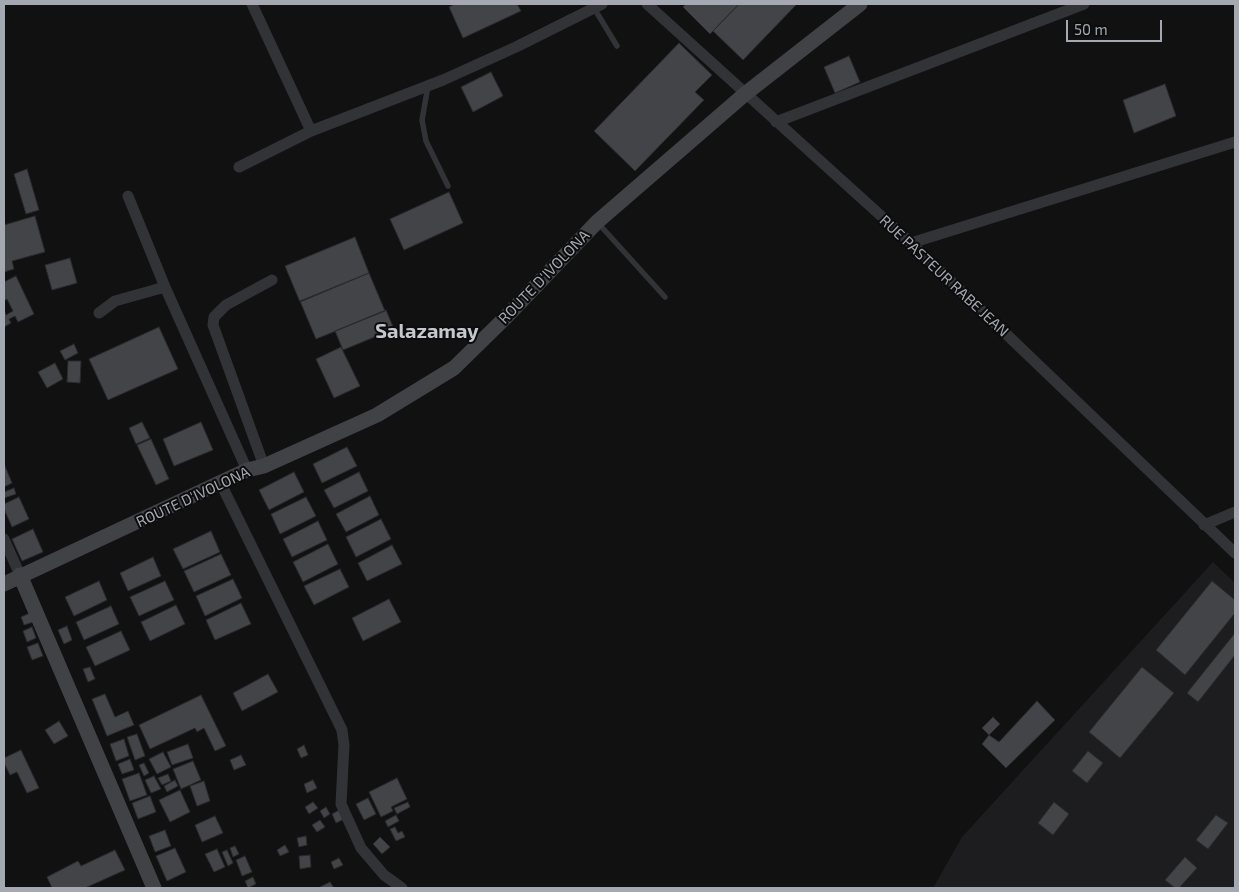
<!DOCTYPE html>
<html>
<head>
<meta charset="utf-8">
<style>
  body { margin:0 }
  #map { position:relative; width:1239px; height:892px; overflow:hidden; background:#111112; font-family:"Exo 2",sans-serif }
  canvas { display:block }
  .frame { position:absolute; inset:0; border:5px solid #a4a9b1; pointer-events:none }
  .scale { position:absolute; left:1066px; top:20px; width:96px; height:22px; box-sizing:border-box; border:2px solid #a4a9b1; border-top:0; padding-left:6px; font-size:15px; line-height:18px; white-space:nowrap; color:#a4a9b1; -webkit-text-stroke:4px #0c0c0d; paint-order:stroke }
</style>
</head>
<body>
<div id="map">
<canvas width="1239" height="892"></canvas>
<div class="frame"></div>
<div class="scale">50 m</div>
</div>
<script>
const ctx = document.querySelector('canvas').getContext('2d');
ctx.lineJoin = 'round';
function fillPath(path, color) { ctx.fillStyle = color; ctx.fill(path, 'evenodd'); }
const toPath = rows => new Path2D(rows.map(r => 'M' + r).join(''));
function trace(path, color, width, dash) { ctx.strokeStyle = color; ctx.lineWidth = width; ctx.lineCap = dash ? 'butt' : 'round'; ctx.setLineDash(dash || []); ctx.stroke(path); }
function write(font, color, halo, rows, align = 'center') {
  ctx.font = font + ' "Exo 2",sans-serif'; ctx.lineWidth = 4; ctx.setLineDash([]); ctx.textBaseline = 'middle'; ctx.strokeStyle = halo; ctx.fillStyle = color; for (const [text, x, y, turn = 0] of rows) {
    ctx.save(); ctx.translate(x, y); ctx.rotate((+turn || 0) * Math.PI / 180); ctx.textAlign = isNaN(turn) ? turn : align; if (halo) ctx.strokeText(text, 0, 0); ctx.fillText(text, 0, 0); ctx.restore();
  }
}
fillPath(toPath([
  [1213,562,1235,583,1235,888,933,888,962,837]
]), '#1d1d1f');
const building = toPath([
  [455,4,517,4,521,11,463,38,449,7,455,4],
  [686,4,739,4,710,34,683,7,686,4],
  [739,4,794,4,796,5,743,60,713,31,739,4],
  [679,43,712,75,695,92,704,100,635,171,594,131,679,43],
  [849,56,860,82,835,93,824,67,849,56],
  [491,72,503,96,473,112,461,87,491,72],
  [1165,84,1176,116,1134,133,1123,100,1165,84],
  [27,169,39,210,26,214,14,174,27,169],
  [449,192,463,223,404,250,390,219,449,192],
  [35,216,45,252,12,261,14,269,4,272,4,225,35,216],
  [355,237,369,273,300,302,285,266,355,237],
  [70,258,77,283,52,290,45,265,70,258],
  [369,273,385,311,316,339,300,301,369,273],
  [16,276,34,314,18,322,15,316,9,319,11,323,4,327,4,309,6,315,13,311,7,299,4,301,4,282,16,276],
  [386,310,394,329,343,350,335,331,386,310],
  [159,327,178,369,108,400,89,359,159,327],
  [74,344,78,353,65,360,60,351,74,344],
  [341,347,360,386,334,398,316,359,341,347],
  [68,361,81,361,80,383,67,382,68,361],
  [55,363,63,379,47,388,38,372,55,363],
  [142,422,150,438,136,444,129,428,142,422],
  [201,422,213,450,174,466,163,439,201,422],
  [151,439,169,479,156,485,137,445,151,439],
  [347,447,357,466,322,483,313,464,347,447],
  [5,466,12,483,4,487,4,467,5,466],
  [294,472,304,492,269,510,259,490,294,472],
  [359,472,368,491,334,508,324,490,359,472],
  [14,488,16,494,4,498,4,492,14,488],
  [370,496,379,515,346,532,336,514,370,496],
  [19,497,29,519,12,527,4,509,4,504,19,497],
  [306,497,316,516,280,534,271,514,306,497],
  [381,519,391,539,356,557,346,537,381,519],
  [318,521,327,540,292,557,283,539,318,521],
  [33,529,43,552,22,561,12,539,33,529],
  [211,531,220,552,183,569,173,549,211,531],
  [328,544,338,564,303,582,293,562,328,544],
  [392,545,402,564,367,581,358,563,392,545],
  [221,554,231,575,194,592,184,571,221,554],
  [153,557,161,576,128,591,120,573,153,557],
  [340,569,349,587,314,605,304,586,340,569],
  [233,579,242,598,205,616,196,596,233,579],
  [99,581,107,600,74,616,65,597,99,581],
  [165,581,174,600,139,616,130,597,165,581],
  [1212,581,1235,600,1235,613,1185,675,1156,650,1212,581],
  [389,599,401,622,363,641,352,618,389,599],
  [241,603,251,624,215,640,206,620,241,603],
  [176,605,185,624,150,641,141,622,176,605],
  [111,606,119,624,84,640,76,622,111,606],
  [30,613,33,622,24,625,21,617,30,613],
  [67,626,72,640,64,644,58,630,67,626],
  [32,627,36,638,27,642,23,631,32,627],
  [121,631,130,650,95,666,86,647,121,631],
  [1235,633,1235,655,1198,702,1187,693,1235,633],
  [38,643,43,656,32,660,27,647,38,643],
  [90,667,95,679,88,682,83,669,90,667],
  [1142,667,1174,693,1120,758,1089,732,1142,667],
  [268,674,278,692,242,711,233,693,268,674],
  [105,694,115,717,128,711,134,725,107,736,92,699,105,694],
  [201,695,226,746,215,751,204,728,197,732,195,728,150,749,139,725,201,695],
  [1037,701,1055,720,1006,768,982,744,989,735,999,742,1037,701],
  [993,717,1000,724,989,735,982,728,993,717],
  [59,721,68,736,54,744,45,730,59,721],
  [137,734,145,756,135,760,127,737,137,734],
  [124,739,129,756,116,761,110,744,124,739],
  [188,744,193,758,172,765,167,752,188,744],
  [304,745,308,755,301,758,297,749,304,745],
  [21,750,39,788,27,793,17,772,10,775,4,763,4,758,21,750],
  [1088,751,1103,763,1087,783,1072,771,1088,751],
  [163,752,171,767,157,774,149,759,163,752],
  [241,755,246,765,234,770,230,760,241,755],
  [130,759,134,770,122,774,118,764,130,759],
  [193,761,201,780,181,789,173,769,193,761],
  [144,763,149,773,144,776,139,765,144,763],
  [139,773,147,795,130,801,122,779,139,773],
  [168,774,171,781,162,785,158,778,168,774],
  [154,776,161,789,151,793,145,780,154,776],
  [397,778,407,799,391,807,393,811,381,817,369,792,397,778],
  [175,780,178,786,167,792,164,786,175,780],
  [313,780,317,788,307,793,304,784,313,780],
  [204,781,210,801,197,806,190,786,204,781],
  [180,790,190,812,170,822,159,800,180,790],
  [150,796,156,812,138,819,132,803,150,796],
  [368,798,376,814,364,820,356,804,368,798],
  [313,802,318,808,309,814,305,807,313,802],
  [408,802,410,807,397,814,394,808,408,802],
  [1054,802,1069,814,1053,835,1038,823,1054,802],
  [326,807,330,814,324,818,320,811,326,807],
  [341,809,346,818,336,823,332,814,341,809],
  [396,815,399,821,388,827,385,821,396,815],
  [1216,815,1228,823,1208,849,1196,840,1216,815],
  [215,816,223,833,202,842,195,825,215,816],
  [320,820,325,827,317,832,312,825,320,820],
  [395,827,398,833,402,831,405,837,396,841,390,829,395,827],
  [165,830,171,846,155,852,149,836,165,830],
  [306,836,307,845,299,847,297,838,306,836],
  [380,837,390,847,382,854,373,844,380,837],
  [285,845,289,852,280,856,277,850,285,845],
  [235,846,239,854,233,857,230,848,235,846],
  [175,848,186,872,167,881,156,856,175,848],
  [217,849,225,867,214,872,205,854,217,849],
  [115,850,125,870,85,888,52,888,47,877,78,861,81,866,115,850],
  [227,850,233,863,228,866,222,852,227,850],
  [310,855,311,867,300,869,299,856,310,855],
  [245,856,252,872,242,876,236,860,245,856],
  [1185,857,1197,868,1179,888,1175,888,1165,880,1185,857],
  [339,858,343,865,334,869,331,862,339,858],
  [253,877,256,884,248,888,245,881,253,877],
  [330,882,334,888,321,888,320,887,330,882]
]);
fillPath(building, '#434447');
trace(building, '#2b2b2e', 1);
trace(toPath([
  [594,8,617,46],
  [428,86,422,120,426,141,448,186],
  [598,223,665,297]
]), '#323336', 5.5);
trace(toPath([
  [252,4,311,131],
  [647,4,911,243,1235,553],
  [776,122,1084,4],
  [239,167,311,131,443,80,516,47,602,4],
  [128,196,165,287],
  [911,243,1235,142],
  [99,313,115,301,165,287,247,470],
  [264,466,213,325,214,317,226,305,272,280],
  [221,484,342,730,344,745,341,804,361,848,384,875,402,888],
  [1204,525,1235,512],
  [4,539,20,575]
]), '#323336', 11);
trace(toPath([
  [20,575,154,888],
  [4,584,247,470,264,466,377,415,454,368,505,318,597,222,745,94,860,4]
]), '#404246', 15);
write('15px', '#a4a9b1', '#0c0c0d', [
  ["RUE PASTEUR RABE JEAN",944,276,43],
  ["ROUTE D'IVOLONA",544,277,-46],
  ["ROUTE D'IVOLONA",193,497,-25]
]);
write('bold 20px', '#c4c7ce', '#0c0c0d', [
  ["Salazamay",427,331]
]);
</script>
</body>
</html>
